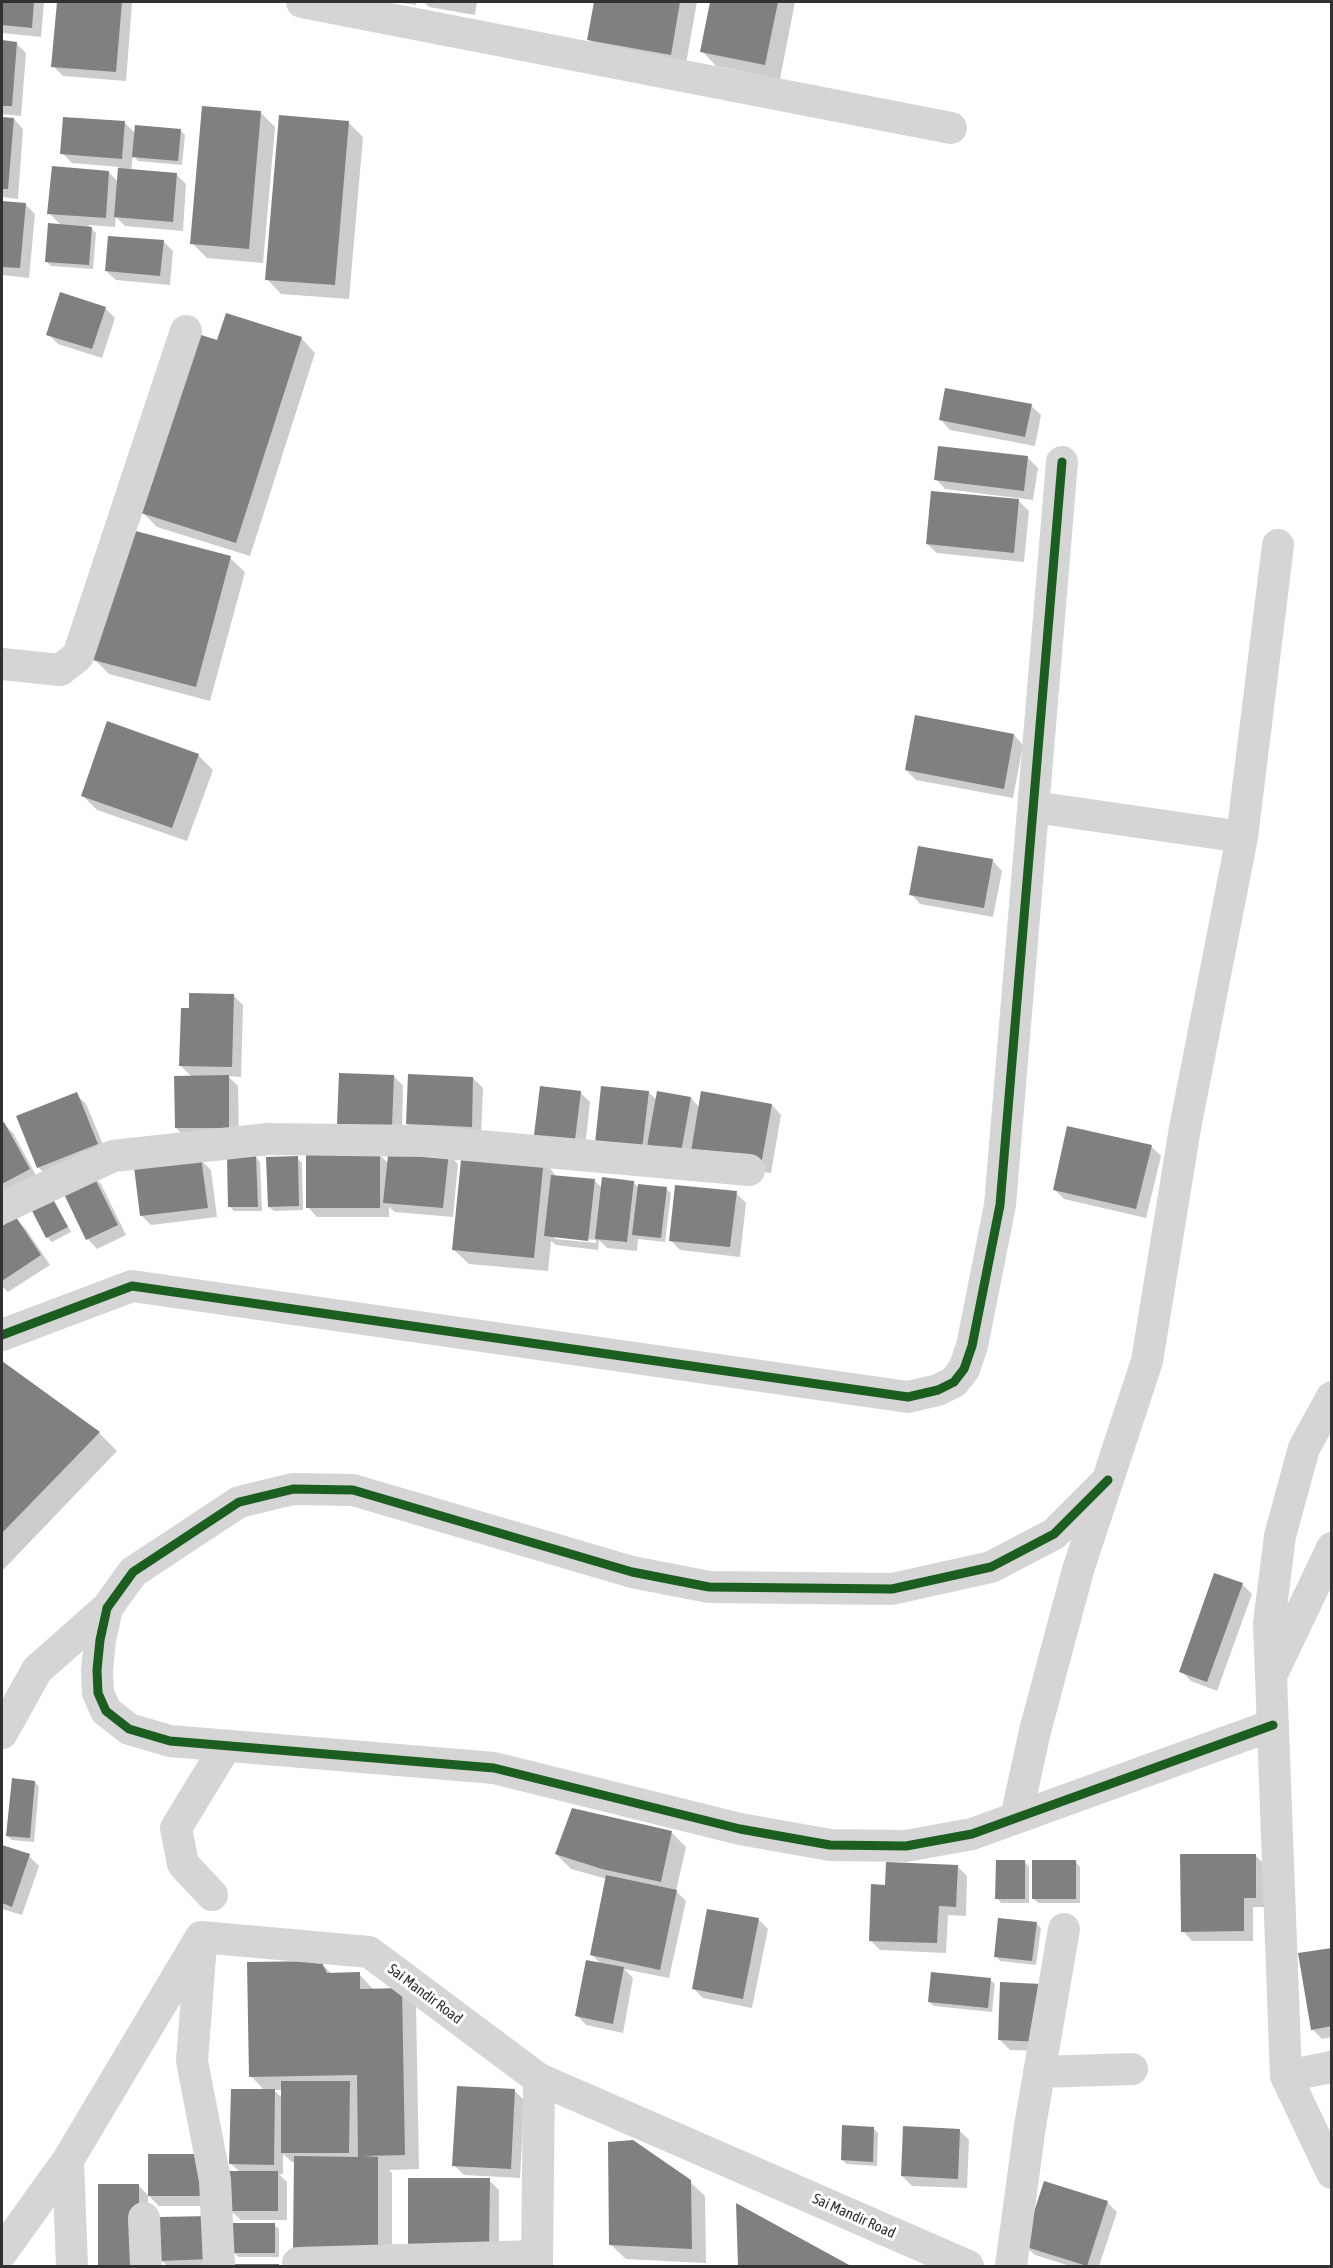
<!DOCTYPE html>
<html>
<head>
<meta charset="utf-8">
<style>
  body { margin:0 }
  #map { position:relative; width:1333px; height:2268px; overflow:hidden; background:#fff; font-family:"Asap Condensed",sans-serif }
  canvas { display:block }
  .frame { position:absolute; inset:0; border:3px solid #313131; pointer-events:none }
</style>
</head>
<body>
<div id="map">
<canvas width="1333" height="2268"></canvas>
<div class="frame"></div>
</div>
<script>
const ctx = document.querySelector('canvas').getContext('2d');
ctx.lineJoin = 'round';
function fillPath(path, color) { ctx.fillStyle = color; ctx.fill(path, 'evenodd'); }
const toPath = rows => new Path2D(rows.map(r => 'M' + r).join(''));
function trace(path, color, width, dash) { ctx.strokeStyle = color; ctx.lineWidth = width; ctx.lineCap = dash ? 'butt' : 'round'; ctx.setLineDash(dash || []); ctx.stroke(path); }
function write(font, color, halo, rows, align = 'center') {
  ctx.font = font + ' "Asap Condensed",sans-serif'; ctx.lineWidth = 6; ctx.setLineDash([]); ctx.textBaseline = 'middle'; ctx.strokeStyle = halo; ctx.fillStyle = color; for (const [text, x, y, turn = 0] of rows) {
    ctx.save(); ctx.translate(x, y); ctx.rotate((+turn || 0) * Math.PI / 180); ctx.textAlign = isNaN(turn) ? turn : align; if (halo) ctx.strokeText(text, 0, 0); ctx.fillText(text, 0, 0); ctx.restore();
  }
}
fillPath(toPath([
  [2,2,44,2,41,37,2,33],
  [59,2,130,2,132,3,126,81,63,76,53,66],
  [395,2,416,2,416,5],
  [424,2,477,2,475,15,429,7],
  [596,2,697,2,685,69,603,54,589,39],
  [712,2,795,2,780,79,716,66,702,51],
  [2,42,16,43,26,53,21,116,2,114],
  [260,112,275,127,263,263,207,258,192,243],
  [2,118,14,119,23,129,18,199,2,197],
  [348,122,363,137,349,299,281,294,267,279],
  [125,123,136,134,180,130,185,135,182,165,138,161,133,155,131,171,176,174,186,184,183,231,125,226,116,217,115,227,88,225,96,233,93,269,51,266,46,261,62,226,49,213,109,172,118,182,119,167,72,163,62,153],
  [2,202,25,204,35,214,29,278,2,275],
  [163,241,173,251,170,285,116,280,106,271],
  [105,308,115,318,102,358,58,344,48,334],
  [301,338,315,353,250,556,157,527,142,512,218,342],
  [1031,406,1041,415,1035,446,950,430,941,420],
  [1028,458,1038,468,1033,500,945,489,936,479],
  [1018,500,1029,511,1024,562,937,553,927,544],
  [230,558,245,572,210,701,109,674,94,659],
  [1014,735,1023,745,1013,798,916,780,906,770],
  [198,755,213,770,187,841,97,810,82,795],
  [993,861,1002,871,993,917,920,904,911,894],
  [233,995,243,1005,241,1077,228,1076,238,1086,239,1137,186,1138,176,1128,192,1077,181,1066,191,1009],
  [394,1076,403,1086,402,1135,349,1134,339,1124],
  [473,1078,483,1088,481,1136,418,1134,408,1124],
  [541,1088,580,1092,590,1102,584,1157],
  [648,1092,657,1100,691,1098,700,1108,772,1105,781,1115,771,1173,703,1161,595,1153],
  [76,1094,86,1104,107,1154,48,1177,38,1167],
  [4,1124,13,1133,38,1179,2,1198,2,1125],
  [1151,1146,1161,1156,1146,1218,1064,1199,1054,1189],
  [448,1154,458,1164,453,1217,395,1212,389,1207,389,1217,317,1217,308,1207,380,1155,389,1164],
  [256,1157,260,1162,262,1211,234,1211,230,1207],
  [297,1158,302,1163,303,1210,274,1211,269,1207],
  [201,1160,211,1170,217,1217,151,1225,141,1215],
  [543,1160,557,1177,595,1181,603,1189,633,1182,639,1188,666,1189,671,1193,665,1242,638,1239,637,1251,607,1248,599,1240,598,1250,556,1245,551,1241,548,1271,469,1264,454,1250],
  [555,1236,596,1240,596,1243,555,1239],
  [91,1174,101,1184,126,1235,97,1249,88,1239],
  [736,1193,746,1203,740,1257,680,1250,670,1240],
  [54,1200,71,1232,52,1242,47,1237,31,1206],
  [15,1219,25,1228,50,1265,8,1292,2,1286,2,1228],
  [2,1363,99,1433,117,1451,2,1571],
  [1242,1584,1252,1594,1217,1691,1191,1681,1181,1671],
  [35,1782,39,1787,34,1842,12,1840,7,1836],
  [671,1832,686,1847,676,1891,686,1901,669,1978,624,1969,633,1978,623,2033,586,2025,577,2015,601,1964,591,1954,607,1879,571,1869,556,1854],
  [2,1847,29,1856,39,1866,22,1915,2,1909],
  [1255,1855,1265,1865,1266,1907,1253,1907,1253,1941,1192,1941,1183,1931],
  [1025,1862,1029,1867,1029,1903,1001,1903,997,1898],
  [1076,1862,1080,1867,1080,1903,1038,1903,1033,1898],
  [958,1867,967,1876,966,1916,948,1915,946,1953,880,1950,870,1940],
  [758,1919,768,1929,752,2008,703,1998,693,1988],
  [1036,1923,1041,1928,1036,1965,1000,1961,996,1956],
  [1332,1950,1332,2037,1322,2039,1312,2029],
  [320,1962,332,1974,359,1974,374,1990,401,1990,416,2004,419,2169,389,2170,392,2173,392,2266,295,2162,292,2162,283,2154,283,2174,279,2174,287,2182,287,2220,241,2220,231,2211,240,2172,231,2164,265,2091,251,2076],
  [274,2090,282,2090,282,2098],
  [990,1980,995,1984,992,2012,934,2006,929,2002],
  [1042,1985,1050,2051,1010,2050,1000,2040],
  [514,2090,524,2100,520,2178,464,2175,454,2165],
  [873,2128,878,2133,877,2166,847,2164,842,2160],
  [959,2130,969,2140,967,2188,912,2186,902,2176],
  [149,2155,212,2206,159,2206,149,2196],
  [489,2180,499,2190,499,2256,419,2255],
  [690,2182,705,2196,706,2263,626,2259,611,2245],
  [99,2185,138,2185,148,2195,148,2266,99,2266],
  [1107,2202,1117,2212,1099,2266,1070,2266,1035,2255,1025,2246],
  [738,2206,848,2266,739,2266],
  [160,2219,221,2266,163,2266,167,2266,161,2260],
  [274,2225,279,2229,279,2257,239,2257,234,2253]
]), '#0003');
fillPath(toPath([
  [2,2,34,2,32,28,2,25],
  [57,2,122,2,116,72,51,67],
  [594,2,680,2,671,55,587,40],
  [710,2,778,2,765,65,700,52],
  [2,40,17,42,12,106,2,106],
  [202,106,261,111,249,249,190,244],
  [279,115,349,121,335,285,265,280],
  [2,117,14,118,8,189,2,189],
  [63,117,125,121,122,159,60,154],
  [135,125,181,129,178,161,132,157],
  [52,166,109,171,106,218,47,214],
  [118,168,177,173,173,222,114,217],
  [2,201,26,203,20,268,2,267],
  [48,223,92,227,89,265,45,262],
  [108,236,164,240,160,276,105,271],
  [60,292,106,307,92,349,46,335],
  [226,313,302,337,236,543,141,513,198,334,217,340],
  [945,388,1032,404,1025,437,939,420],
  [938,446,1028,456,1024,491,934,480],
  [931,491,1019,499,1014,553,926,544],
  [128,529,231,556,196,687,93,660],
  [915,715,1014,734,1004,789,905,770],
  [107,721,199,754,172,828,81,796],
  [918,846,993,859,984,908,909,895],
  [189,993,234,994,232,1067,179,1066,181,1008,189,1008],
  [339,1073,394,1075,392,1126,337,1124],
  [408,1074,473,1077,472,1127,406,1124],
  [229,1075,229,1128,175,1128,174,1076],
  [540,1086,581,1091,574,1148,533,1143],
  [601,1086,649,1091,641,1158,594,1153],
  [657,1091,691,1097,680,1158,646,1152],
  [701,1091,772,1104,761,1165,691,1152],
  [77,1092,98,1144,37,1168,16,1116],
  [4,1122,30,1169,2,1184,2,1123],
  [1067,1126,1152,1145,1136,1209,1053,1190],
  [389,1146,449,1152,443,1208,383,1203],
  [462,1150,544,1158,534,1258,452,1250],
  [306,1153,380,1153,380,1208,306,1208],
  [227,1156,256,1156,258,1207,228,1207],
  [298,1156,299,1206,268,1207,266,1157],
  [201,1158,208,1208,140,1216,134,1167],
  [92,1173,118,1225,86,1240,61,1188],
  [551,1175,595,1179,588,1241,544,1236],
  [602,1177,634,1181,627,1242,595,1239],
  [638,1184,667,1187,661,1238,632,1235],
  [675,1185,737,1191,730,1247,669,1241],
  [50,1194,68,1227,46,1238,29,1205],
  [16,1217,41,1255,2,1281,2,1226],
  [2,1361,100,1432,2,1533],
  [1214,1573,1243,1583,1207,1682,1179,1672],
  [12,1778,35,1781,30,1838,6,1836],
  [572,1808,672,1831,661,1882,602,1869,555,1854],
  [2,1845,30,1854,12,1907,2,1903],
  [1180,1854,1256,1854,1256,1898,1244,1898,1244,1931,1181,1932],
  [996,1860,1025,1860,1025,1899,995,1899],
  [1032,1860,1076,1860,1076,1899,1032,1899],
  [886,1862,958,1865,956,1907,939,1906,937,1943,869,1941,871,1884,885,1885],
  [606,1875,677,1890,660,1970,590,1955],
  [707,1909,759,1918,743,1999,692,1989],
  [998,1918,1037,1922,1032,1961,994,1957],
  [1332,1948,1332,2026,1311,2030,1298,1953],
  [586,1960,624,1967,613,2024,575,2016],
  [321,1961,327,1973,360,1972,360,1989,402,1988,405,2155,364,2156,378,2157,378,2252,293,2251,294,2156,358,2157,357,2075,249,2077,247,1962],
  [931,1972,991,1978,988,2008,928,2002],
  [1000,1982,1042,1984,1041,2042,998,2040],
  [281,2081,350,2081,349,2153,281,2153],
  [457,2086,515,2089,511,2169,452,2166],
  [231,2089,275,2089,274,2165,229,2164],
  [842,2125,874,2127,873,2162,841,2160],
  [903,2126,960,2129,958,2179,901,2176],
  [633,2140,691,2180,692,2249,609,2245,608,2142],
  [148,2154,203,2154,203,2196,148,2196],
  [229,2171,278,2171,278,2211,229,2211],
  [408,2178,490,2178,489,2247,408,2246],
  [1044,2181,1108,2201,1087,2266,1023,2246],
  [98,2184,139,2184,139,2266,98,2266],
  [736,2203,851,2266,738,2266],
  [210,2216,212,2259,159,2261,159,2217],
  [233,2223,275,2223,275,2253,233,2253],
  [233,2264,279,2264,279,2266,233,2266]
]), '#808080');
trace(toPath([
  [302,2,951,128],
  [2,664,60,670,78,656,186,331],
  [1034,807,1242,837],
  [2,1208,113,1156,268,1139,423,1141,749,1170],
  [2,1335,132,1286,908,1397,938,1390,954,1382,964,1369,972,1346,1000,1205,1062,462],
  [1108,1480,1054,1534,991,1567,892,1589,709,1587,632,1572,353,1490,293,1489,239,1502,133,1572,107,1608,100,1640,97,1670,98,1693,106,1711,129,1729,170,1741,494,1768,740,1829,830,1845,906,1846,972,1834,1273,1725],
  [1273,1672,1332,1548],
  [2,1733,37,1670,107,1608],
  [1016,1818,1035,1731,1078,1570,1147,1361,1185,1128,1242,837,1278,545],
  [212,1895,183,1864,176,1828,226,1746],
  [201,1944,192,2061,215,2180,219,2266],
  [1332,2067,1286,2076,1332,2173],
  [1039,2072,1132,2069],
  [1286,2076,1269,1623,1280,1536,1304,1448,1332,1397],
  [68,2160,72,2266],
  [144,2218,146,2266],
  [2,2252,68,2160,201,1937,369,1952,539,2079,968,2266],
  [298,2263,537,2256],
  [537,2266,539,2079],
  [1011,2266,1030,2126,1064,1929]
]), '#d5d5d5', 32);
trace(toPath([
  [2,1335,132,1286,908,1397,938,1390,954,1382,964,1369,972,1346,1000,1205,1062,462],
  [1108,1480,1054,1534,991,1567,892,1589,709,1587,632,1572,353,1490,293,1489,239,1502,133,1572,107,1608,100,1640,97,1670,98,1693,106,1711,129,1729,170,1741,494,1768,740,1829,830,1845,906,1846,972,1834,1273,1725]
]), '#1b5e20', 9);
write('15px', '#313131', '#fff', [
  ["Sai Mandir Road",425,1994,37],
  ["Sai Mandir Road",854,2216,24]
]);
</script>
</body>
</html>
